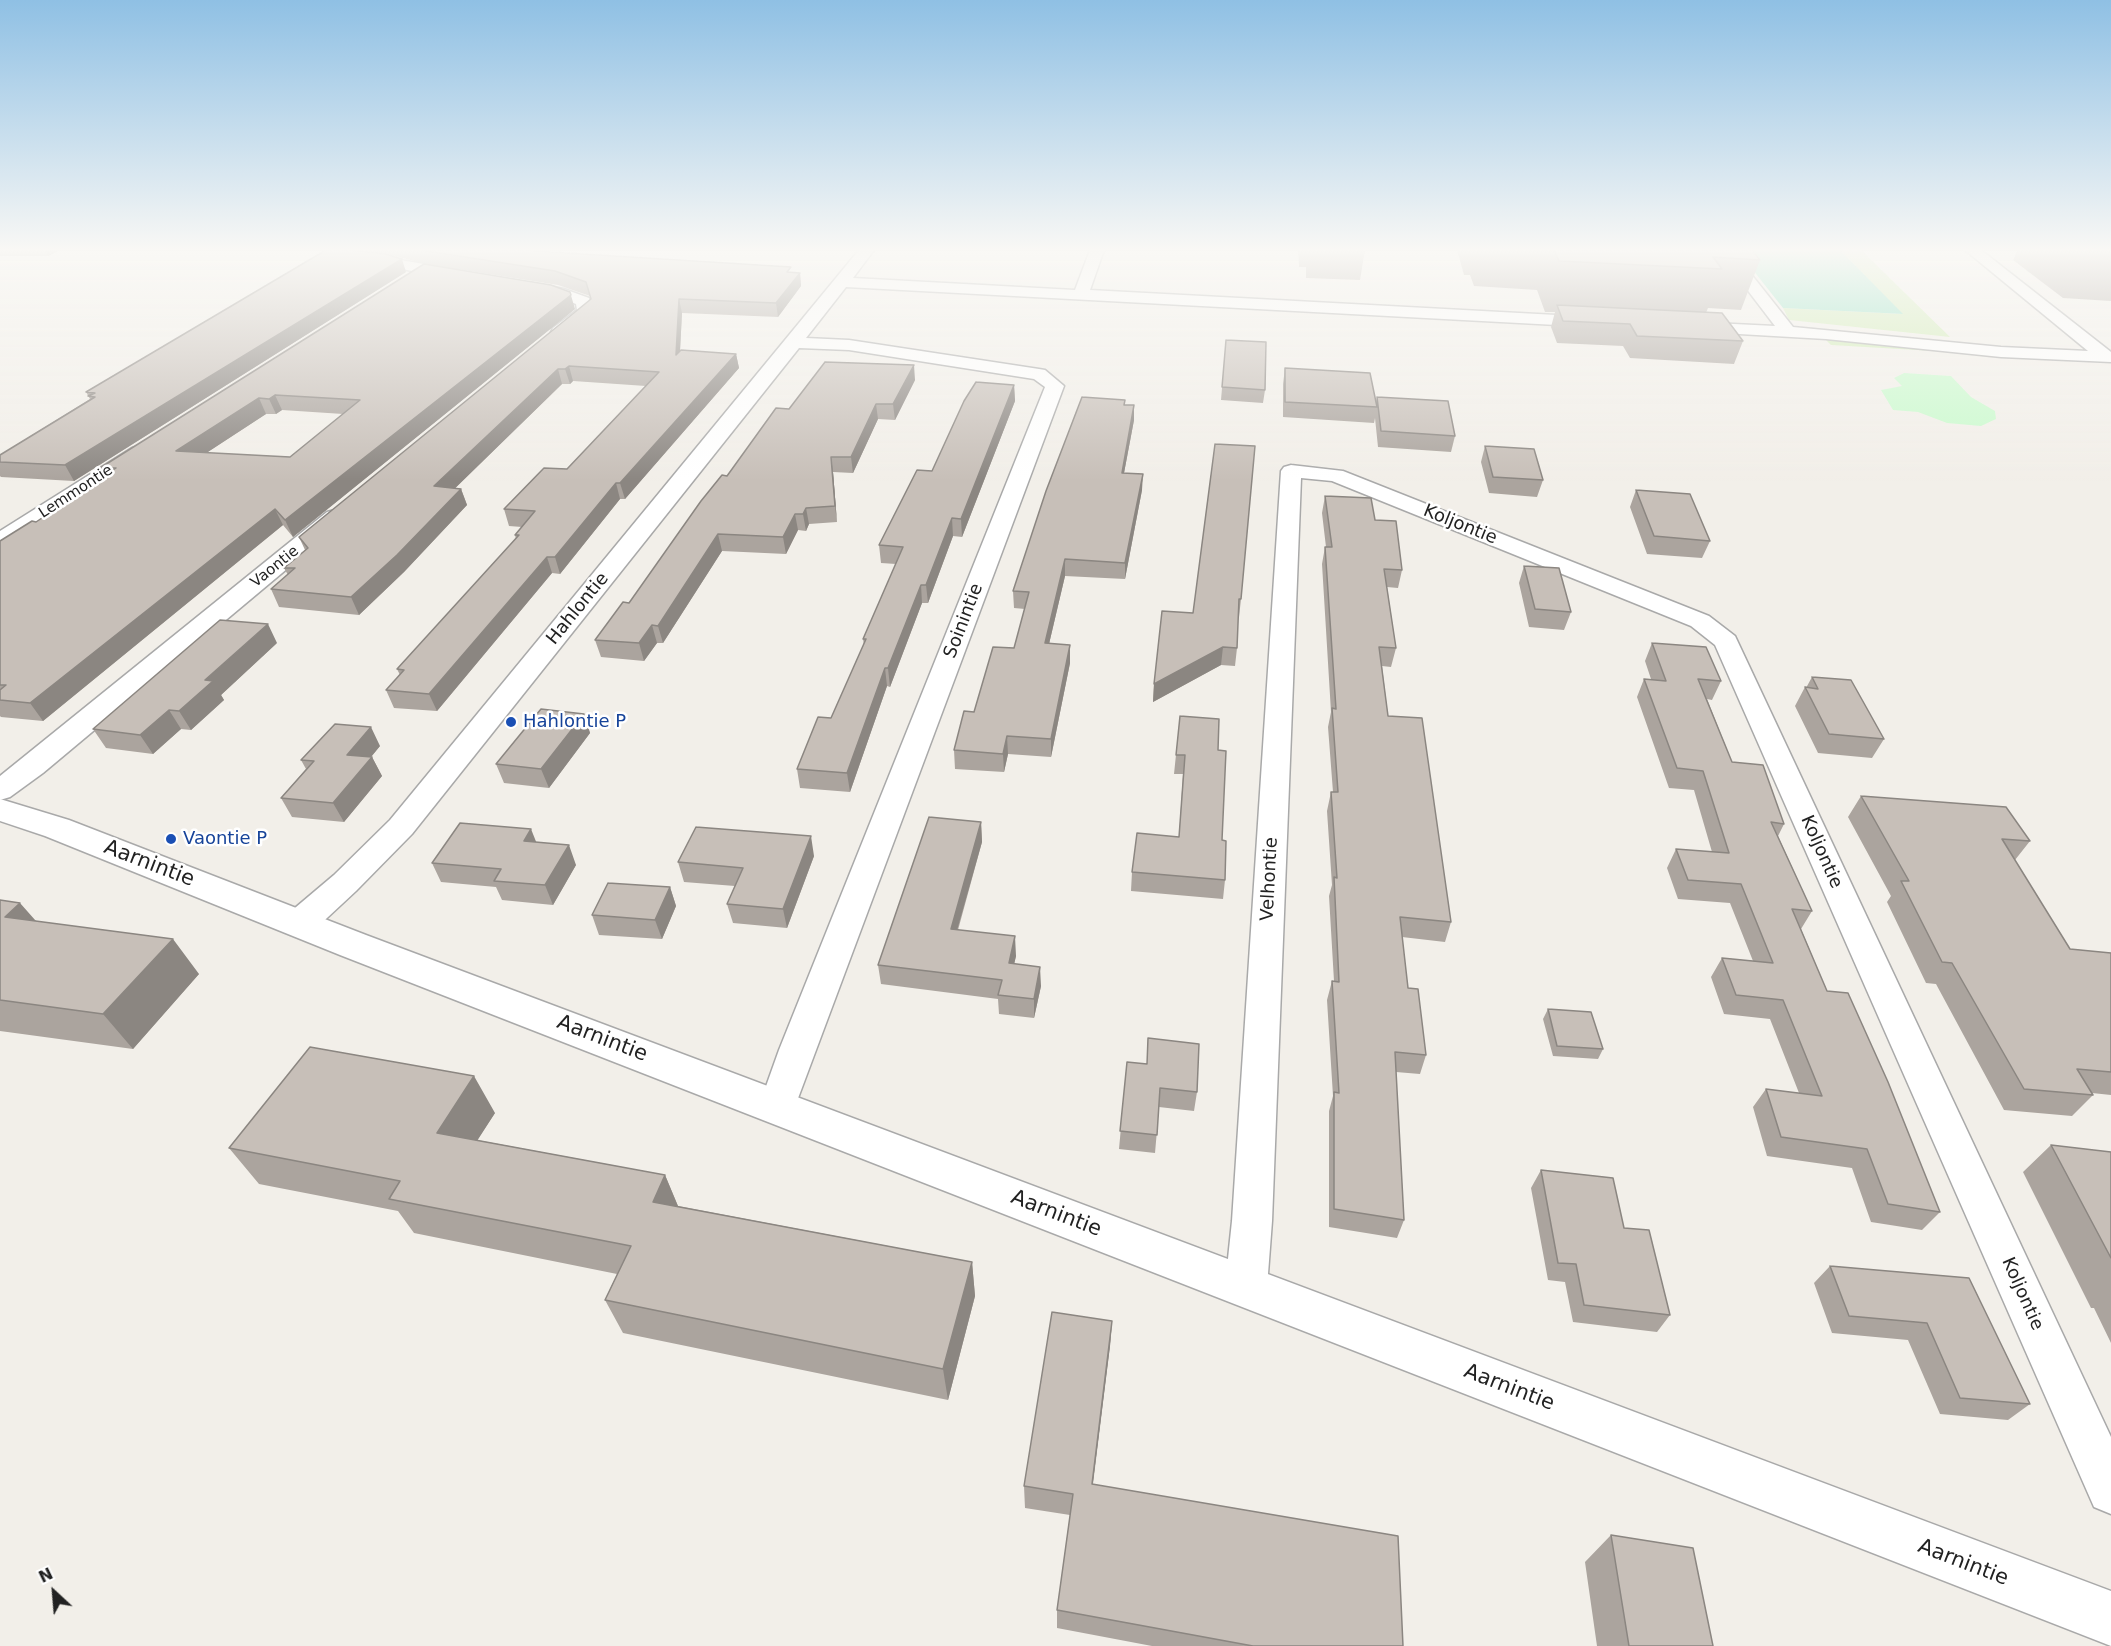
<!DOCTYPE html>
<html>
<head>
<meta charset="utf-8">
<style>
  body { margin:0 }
  #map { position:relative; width:2111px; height:1646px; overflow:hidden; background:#f2efe9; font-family:"DejaVu Sans",sans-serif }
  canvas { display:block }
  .north { position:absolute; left:24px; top:1562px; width:60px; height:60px; -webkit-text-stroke:4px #fff; paint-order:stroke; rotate:334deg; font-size:16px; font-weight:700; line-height:24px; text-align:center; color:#222 }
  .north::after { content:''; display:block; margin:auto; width:21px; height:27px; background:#222; clip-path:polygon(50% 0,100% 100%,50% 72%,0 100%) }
</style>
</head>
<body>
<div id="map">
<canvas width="2111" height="1646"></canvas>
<div class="north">N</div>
</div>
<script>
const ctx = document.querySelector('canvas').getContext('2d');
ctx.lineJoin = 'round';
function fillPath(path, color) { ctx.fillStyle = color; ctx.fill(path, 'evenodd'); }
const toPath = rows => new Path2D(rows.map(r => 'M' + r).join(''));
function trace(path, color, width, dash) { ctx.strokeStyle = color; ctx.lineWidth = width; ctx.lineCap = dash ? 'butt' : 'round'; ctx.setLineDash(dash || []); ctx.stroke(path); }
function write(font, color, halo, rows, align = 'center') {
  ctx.font = font + ' "DejaVu Sans",sans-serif'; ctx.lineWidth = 5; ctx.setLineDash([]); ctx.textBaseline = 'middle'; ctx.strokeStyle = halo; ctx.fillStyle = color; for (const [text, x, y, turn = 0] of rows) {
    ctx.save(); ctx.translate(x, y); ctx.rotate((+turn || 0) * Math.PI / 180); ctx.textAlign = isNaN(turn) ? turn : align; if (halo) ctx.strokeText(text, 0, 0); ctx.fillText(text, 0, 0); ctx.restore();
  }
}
fillPath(toPath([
  [1840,250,1861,250,1950,337,1789,320,1783,308,1902,314],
  [1825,339,1864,340,1949,350,1951,352,1831,345]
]), '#cdebb0');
fillPath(toPath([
  [1904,373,1951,376,1971,397,1995,411,1996,419,1981,426,1947,423,1918,412,1893,410,1881,390,1902,386,1894,378]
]), '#c8facc');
fillPath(toPath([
  [1737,250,1840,250,1903,314,1783,308]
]), '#88e0be');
const minor = toPath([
  [859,250,874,250,853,278,1075,290,1090,250,1104,250,1090,290,1594,317,1602,322,1594,327,846,287,806,338,849,340,1039,369,1045,370,1064,386,791,1117,778,1122,765,1117,759,1106,779,1050,1045,387,1034,379,849,350,799,348,412,834,356,891,313,931,301,934,289,931,285,922,289,913,334,875,390,820,859,250],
  [1717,250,1732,250,1793,327,2001,347,2088,351,1965,250,1981,250,2111,352,2111,362,2001,357,1826,339,1687,331,1685,327,1687,323,1693,322,1775,326,1717,250],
  [365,254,459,270,467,275,459,280,360,261,358,258,365,254],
  [533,283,564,289,589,298,593,311,565,336,553,336,551,332,553,328,577,310,576,304,555,296,527,291,525,288,527,285,533,283],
  [139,446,146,448,149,452,146,456,8,546,0,548,0,531,132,448,139,446],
  [1291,465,1343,471,1709,616,1735,636,2111,1437,2111,1514,2094,1507,1715,645,1691,626,1332,481,1301,478,1272,1221,1267,1287,1261,1301,1246,1307,1231,1301,1225,1287,1232,1221,1281,471,1284,467,1291,465],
  [335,510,343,512,346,517,343,522,43,773,10,797,0,800,0,776,327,512,335,510]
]);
const tertiary = toPath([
  [0,799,69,820,366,935,2111,1591,2111,1646,340,955,45,836,0,821,0,799]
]);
trace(minor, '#a9a9a9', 3);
trace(tertiary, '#a9a9a9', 3);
fillPath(minor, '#fff');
fillPath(tertiary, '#fff');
fillPath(toPath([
  [0,250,60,250,48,256,0,256],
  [326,250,548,250,548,252,800,273,801,286,778,317,682,313,680,351,736,354,739,368,625,499,620,499,560,574,552,573,437,711,394,708,386,690,400,675,397,669,516,539,515,535,522,527,509,526,504,509,567,469,646,386,573,381,570,384,562,384,455,488,461,489,467,505,404,572,359,615,279,607,271,589,288,575,284,568,305,550,299,537,591,299,590,296,558,285,426,264,391,255,385,254,406,272,74,481,1,477,0,476,0,455,90,399,86,392],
  [1298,250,1365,250,1360,280,1306,278,1306,267,1299,267],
  [1457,250,1752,250,1760,260,1741,310,1708,308,1706,313,1743,341,1734,364,1630,358,1623,346,1557,343,1551,327,1555,312,1545,312,1537,290,1474,286,1470,275,1464,275],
  [2018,250,2111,250,2111,301,2063,298,2013,260],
  [424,264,575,309,293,537,283,525,43,721,1,717,0,716,0,541,36,522,105,476,100,468],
  [282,410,343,414,290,457,206,453,266,414,276,414],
  [1226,340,1265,390,1263,403,1221,400],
  [1285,368,1376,403,1377,397,1455,436,1451,452,1378,447,1375,418,1374,423,1283,417,1283,384],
  [915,380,895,420,878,419,853,473,833,472,837,522,809,524,806,531,798,530,786,554,722,551,663,643,657,643,644,661,601,657,595,640,629,603,727,476,789,409],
  [1014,385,1015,401,962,537,953,536,928,603,922,603,890,687,887,686,850,792,800,788,797,769,831,718,864,645,863,639,896,564,881,563,879,545,932,471],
  [1125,400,1125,405,1134,420,1124,473,1142,490,1125,579,1065,576,1049,644,1070,663,1051,757,1008,754,1004,772,955,769,954,750,974,712,1014,648,1025,609,1014,608,1013,591],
  [1215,444,1241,599,1239,617,1238,616,1237,648,1235,666,1221,665,1153,702,1154,684,1193,613],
  [1485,446,1543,480,1537,497,1489,493,1481,462],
  [1636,490,1710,541,1702,558,1647,554,1630,507],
  [1325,496,1375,520,1402,570,1398,588,1387,587,1396,648,1391,667,1382,666,1388,716,1451,922,1445,942,1402,937,1408,988,1426,1055,1420,1074,1396,1072,1404,1220,1397,1238,1329,1227,1329,1111,1333,1096,1327,1000,1332,981,1334,981,1329,896,1332,885,1327,811,1331,792,1333,792,1328,727,1331,712,1322,564,1325,547,1326,547,1322,513],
  [1524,566,1571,612,1564,630,1529,627,1519,583],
  [277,643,221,695,224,700,191,730,181,729,153,754,106,748,93,729],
  [1652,643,1721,681,1712,700,1707,699,1732,762,1784,824,1778,836,1812,911,1801,929,1827,991,1940,1212,1922,1230,1871,1222,1852,1168,1767,1156,1753,1107,1766,1089,1799,1093,1770,1019,1724,1014,1711,977,1722,958,1753,961,1730,903,1678,899,1667,868,1676,849,1712,852,1694,790,1669,788,1637,697,1644,679,1651,679,1645,661],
  [1812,677,1884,739,1872,758,1818,753,1795,706,1805,687,1806,688],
  [584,714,590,733,549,788,504,783,496,764],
  [1180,716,1222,840,1225,880,1223,899,1131,891,1132,872,1179,837,1183,774,1174,774],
  [380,746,371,757,372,757,382,776,344,822,292,817,281,798,306,769,301,760],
  [1861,796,2030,841,2015,860,2070,949,2111,953,2111,1095,2092,1093,2093,1095,2072,1116,2004,1110,1936,984,1926,983,1887,902,1891,896,1848,817],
  [981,822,982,842,958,930,1016,956,1014,964,1041,986,1034,1018,999,1014,998,999,881,984,878,965],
  [537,843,576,865,553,905,502,900,496,887,441,882,432,863],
  [814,856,787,928,733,923,727,904,735,886,684,882,678,862],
  [670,887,676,906,662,939,599,935,592,915],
  [0,900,36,921,199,974,133,1049,0,1031],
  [1548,1009,1603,1049,1598,1059,1553,1056,1543,1019],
  [1127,1062,1197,1092,1194,1111,1159,1107,1155,1153,1119,1149],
  [495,1113,477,1140,665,1175,678,1206,972,1262,975,1296,948,1400,623,1333,605,1300,617,1274,414,1233,398,1211,259,1184,229,1148],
  [2051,1145,2111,1152,2111,1343,2094,1308,2091,1308,2023,1172],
  [1541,1170,1624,1228,1670,1315,1657,1332,1573,1322,1565,1282,1548,1280,1531,1188],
  [1830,1266,1969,1278,2030,1404,2008,1420,1940,1414,1908,1340,1832,1333,1814,1283],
  [1112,1321,1110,1346,1093,1484,1403,1646,1152,1646,1057,1628,1057,1610,1070,1515,1025,1508,1024,1486],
  [1611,1535,1713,1646,1597,1646,1585,1562]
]), '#aba49e');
fillPath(toPath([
  [45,250,60,250,48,256],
  [535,250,548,250,549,255,533,251],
  [402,259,406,272,74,481,65,465],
  [800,273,801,286,778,317,776,303],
  [570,292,575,309,293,537,285,520],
  [679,299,682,313,679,369,676,355],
  [736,354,739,368,625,499,620,483],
  [914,365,915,380,895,420,893,404],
  [569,366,573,381,570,384,565,369],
  [558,369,562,384,440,503,434,486],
  [1014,385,1015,401,962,537,961,519],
  [275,395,282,410,276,414,269,399],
  [259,398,266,414,185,467,176,451],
  [876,404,878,419,853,473,851,457],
  [1134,405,1134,420,1121,489,1122,473],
  [831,457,833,472,837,522,835,506],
  [1143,474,1142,490,1125,579,1125,563],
  [616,483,620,499,560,574,555,557],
  [461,489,467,505,404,572,359,615,351,597],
  [806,508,809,524,806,531,803,514],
  [275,509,283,525,43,721,30,703],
  [795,514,798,530,786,554,783,537],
  [952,518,953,536,928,603,926,585],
  [718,534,722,551,663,643,658,626],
  [547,557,552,573,437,711,429,694],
  [1065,559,1065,576,1045,661,1045,643],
  [921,585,922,603,890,687,888,668],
  [268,624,277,643,221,695,224,700,191,730,179,711,205,680],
  [652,625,657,643,644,661,639,643],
  [1070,645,1070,663,1051,757,1051,739],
  [1223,647,1221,665,1153,702,1154,684],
  [885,668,887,686,850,792,847,773],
  [169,710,181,729,153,754,140,735],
  [584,714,590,733,549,788,541,769],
  [371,727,380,746,357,774,347,755],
  [1007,736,1008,754,1004,772,1003,754],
  [372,757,382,776,344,822,333,803],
  [981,822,982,842,952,948,951,929],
  [531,829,539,849,524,841],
  [811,836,814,856,787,928,783,909],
  [569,845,576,865,553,905,545,885],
  [670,887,676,906,662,939,655,920],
  [20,903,51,938,5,917],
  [1015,936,1016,956,1010,982,1009,963],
  [173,939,199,974,133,1049,103,1014],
  [1040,967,1041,986,1034,1018,1034,999],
  [474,1076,495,1113,459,1169,437,1133],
  [665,1175,680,1211,653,1202],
  [972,1262,975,1296,948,1400,943,1369],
  [1112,1321,1110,1346,1090,1505,1092,1484]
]), '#8b8681');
const building = toPath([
  [326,250,349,250,385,254,402,259,65,465,0,462,0,455,95,397,88,396,95,393,86,392,326,250],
  [420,250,535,250,533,251,791,267,787,272,800,273,776,303,679,299,676,355,681,350,736,354,620,483,616,483,555,557,547,557,429,694,386,690,404,670,397,669,519,535,515,535,535,511,504,509,544,468,567,469,659,372,569,366,565,369,558,369,434,486,461,489,397,555,351,597,271,589,295,568,284,568,308,548,299,537,591,299,586,282,555,271,420,250],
  [1554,250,1752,250,1760,260,1713,257,1722,269,1559,261,1554,250],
  [424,264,551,285,570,292,571,295,285,520,275,509,30,703,0,700,0,690,6,685,0,685,0,541,32,521,36,522,116,468,100,468,424,264],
  [275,395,360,400,290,457,176,451,259,398,269,399,275,395],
  [1557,305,1722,313,1743,341,1637,336,1630,324,1563,321,1557,305],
  [1226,340,1266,342,1265,390,1222,387,1226,340],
  [825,362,914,365,893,404,876,404,851,457,831,457,835,506,806,508,803,514,795,514,783,537,718,534,658,626,652,625,639,643,595,640,623,602,629,603,701,501,722,475,727,476,776,408,789,409,825,362],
  [1285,368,1370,373,1377,407,1285,402,1285,368],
  [976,382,1014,385,961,519,952,518,926,585,921,585,888,668,885,668,847,773,797,769,818,717,831,718,866,639,863,639,903,547,879,545,917,470,932,471,964,401,976,382],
  [1082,397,1125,400,1124,405,1134,405,1122,473,1143,474,1125,563,1065,559,1045,643,1070,645,1051,739,1007,736,1003,754,954,750,964,711,974,712,993,647,1014,648,1029,592,1013,591,1046,491,1082,397],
  [1377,397,1448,401,1455,436,1381,431,1377,397],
  [1215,444,1255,446,1241,599,1239,599,1237,648,1223,647,1154,684,1162,611,1193,613,1215,444],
  [1485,446,1534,449,1543,480,1493,477,1485,446],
  [1636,490,1690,494,1710,541,1654,536,1636,490],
  [1325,496,1371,498,1375,520,1396,521,1402,570,1384,569,1396,648,1379,647,1388,716,1422,718,1451,922,1400,917,1408,988,1418,989,1426,1055,1395,1052,1404,1220,1334,1209,1334,1092,1339,1093,1332,981,1339,982,1334,877,1337,878,1331,792,1338,792,1332,708,1336,709,1325,547,1332,547,1325,496],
  [1524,566,1559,568,1571,612,1535,609,1524,566],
  [220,620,268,624,205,680,213,681,179,711,169,710,140,735,93,729,220,620],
  [1652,643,1706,647,1721,681,1698,679,1732,762,1763,765,1784,824,1771,822,1812,911,1792,909,1827,991,1848,993,1888,1082,1940,1212,1888,1204,1867,1149,1781,1137,1766,1089,1822,1096,1783,1000,1736,995,1722,958,1773,963,1741,884,1688,880,1676,849,1729,853,1703,771,1677,768,1644,679,1666,681,1652,643],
  [1812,677,1851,680,1884,739,1829,734,1805,687,1818,689,1812,677],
  [541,709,584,714,541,769,496,764,541,709],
  [1180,716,1219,719,1218,750,1226,751,1222,840,1226,841,1225,880,1132,872,1137,833,1179,837,1185,755,1176,755,1180,716],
  [335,724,371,727,347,755,372,757,333,803,281,798,314,761,301,760,335,724],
  [1861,796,2006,807,2030,841,2002,839,2070,949,2111,953,2111,1072,2077,1069,2093,1095,2024,1089,1952,963,1942,962,1901,881,1909,881,1861,796],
  [929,817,981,822,951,929,1015,936,1009,963,1040,967,1034,999,998,995,1002,980,878,965,929,817],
  [460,823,531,829,524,841,569,845,545,885,494,881,501,869,432,863,460,823],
  [696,827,811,836,783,909,727,904,743,868,678,862,696,827],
  [608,883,670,887,655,920,592,915,608,883],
  [0,900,20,903,5,917,173,939,103,1014,0,1000,0,900],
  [1548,1009,1591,1012,1603,1049,1557,1046,1548,1009],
  [1148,1038,1199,1044,1197,1092,1160,1088,1157,1135,1120,1131,1127,1062,1147,1064,1148,1038],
  [310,1047,474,1076,437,1133,665,1175,653,1202,972,1262,943,1369,605,1300,631,1246,389,1199,400,1181,229,1148,310,1047],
  [2051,1145,2111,1152,2111,1258,2051,1145],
  [1541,1170,1613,1178,1624,1228,1649,1230,1670,1315,1584,1305,1576,1264,1558,1263,1541,1170],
  [1830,1266,1969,1278,2030,1404,1960,1398,1927,1323,1849,1316,1830,1266],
  [1052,1312,1112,1321,1092,1484,1398,1536,1403,1646,1253,1646,1057,1610,1073,1494,1024,1486,1052,1312],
  [1611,1535,1693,1548,1713,1646,1629,1646,1611,1535]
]);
fillPath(building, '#c7bfb8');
trace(building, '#8b8681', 1.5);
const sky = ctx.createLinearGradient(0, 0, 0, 481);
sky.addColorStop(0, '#8fc0e4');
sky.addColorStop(0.52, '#f9f8f5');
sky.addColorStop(1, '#f9f8f500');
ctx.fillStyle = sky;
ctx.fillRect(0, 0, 2111, 481);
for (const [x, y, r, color] of [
  [511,722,6,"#1a4fb4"],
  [171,839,6,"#1a4fb4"]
]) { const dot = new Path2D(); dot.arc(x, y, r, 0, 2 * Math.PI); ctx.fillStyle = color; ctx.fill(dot); trace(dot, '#fff', 2); }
write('15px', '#222', '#fff', [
  ["Lemmontie",76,492,-33],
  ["Vaontie",275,567,-39]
]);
write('18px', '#222', '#fff', [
  ["Koljontie",1460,525,22],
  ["Hahlontie",578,609,-51],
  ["Soinintie",964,621,-69],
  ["Koljontie",1821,852,66],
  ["Velhontie",1270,879,-87],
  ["Koljontie",2022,1294,66]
]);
write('18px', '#164399', '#fff', [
  ["Hahlontie P",523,722],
  ["Vaontie P",183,839]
], 'left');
write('21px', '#222', '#fff', [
  ["Aarnintie",149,864,21],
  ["Aarnintie",602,1039,21],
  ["Aarnintie",1056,1214,21],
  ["Aarnintie",1509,1388,21],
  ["Aarnintie",1963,1563,21]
]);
</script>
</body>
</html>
